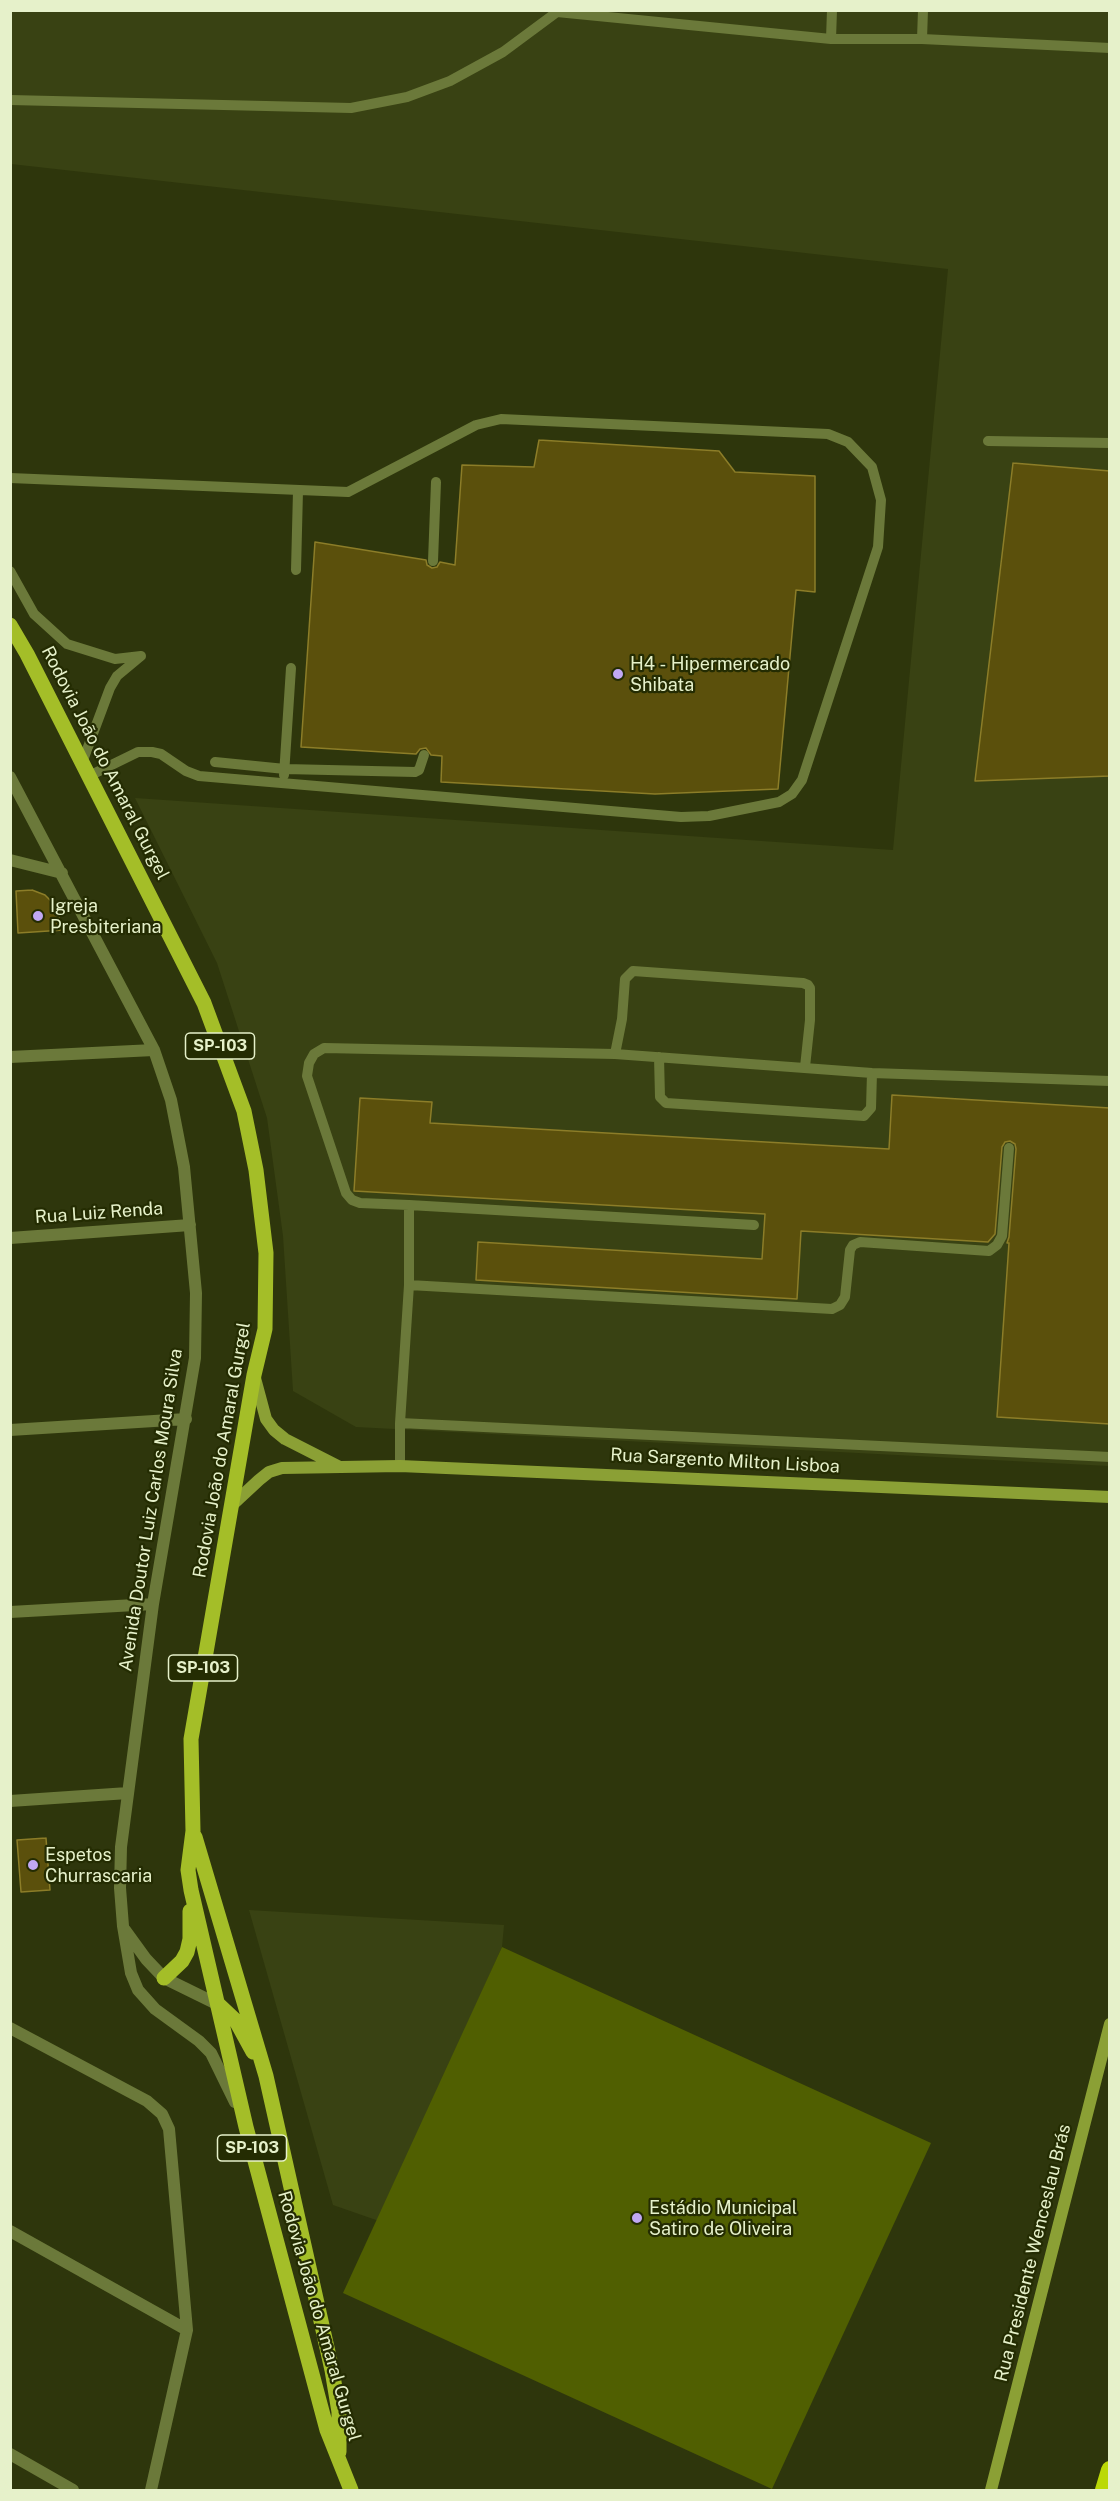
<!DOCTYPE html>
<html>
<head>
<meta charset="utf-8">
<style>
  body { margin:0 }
  #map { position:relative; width:1120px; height:2501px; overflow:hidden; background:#2e360c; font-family:"Public Sans",sans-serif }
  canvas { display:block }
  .frame { position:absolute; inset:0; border:12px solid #e6f1ca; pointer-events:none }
</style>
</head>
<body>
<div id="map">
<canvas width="1120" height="2501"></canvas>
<div class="frame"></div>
</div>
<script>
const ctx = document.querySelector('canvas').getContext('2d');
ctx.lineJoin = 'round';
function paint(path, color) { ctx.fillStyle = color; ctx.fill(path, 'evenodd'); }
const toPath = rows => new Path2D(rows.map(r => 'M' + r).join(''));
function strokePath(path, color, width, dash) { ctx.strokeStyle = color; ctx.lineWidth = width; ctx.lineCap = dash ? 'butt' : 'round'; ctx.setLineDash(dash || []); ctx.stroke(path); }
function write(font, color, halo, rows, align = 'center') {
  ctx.font = font + ' "Public Sans",sans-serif'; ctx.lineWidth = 4.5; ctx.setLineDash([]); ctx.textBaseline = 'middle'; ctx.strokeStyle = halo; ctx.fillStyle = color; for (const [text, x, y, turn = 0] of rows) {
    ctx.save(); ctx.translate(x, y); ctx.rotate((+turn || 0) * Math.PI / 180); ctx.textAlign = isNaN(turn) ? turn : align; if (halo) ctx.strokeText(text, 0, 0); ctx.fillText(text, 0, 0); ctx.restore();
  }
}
paint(toPath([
  [11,11,1109,11,1109,1466,356,1427,293,1391,283,1236,267,1118,217,963,135,798,893,850,948,269,11,164],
  [249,1910,504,1925,502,1947,379,2221,333,2205]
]), '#394213');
paint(toPath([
  [502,1947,931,2143,772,2489,343,2293]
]), '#505f01');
const building = toPath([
  [539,440,719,451,735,472,815,476,815,592,796,590,778,789,655,794,441,782,442,756,431,755,426,748,420,749,416,754,301,747,315,542,426,560,427,565,432,568,437,567,440,562,455,565,462,465,534,467,539,440],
  [1013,463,1110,471,1110,776,975,781,1013,463],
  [32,890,45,895,54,904,64,930,18,933,16,891,32,890],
  [892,1095,1110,1108,1110,1424,997,1417,1009,1243,1007,1243,1009,1237,1016,1149,1015,1144,1010,1141,1005,1142,1002,1147,995,1234,988,1242,801,1231,797,1299,476,1280,478,1242,762,1259,765,1214,354,1191,360,1098,432,1102,430,1123,889,1149,892,1095],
  [46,1838,50,1890,21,1892,17,1840,46,1838]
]);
paint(building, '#5b500c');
strokePath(building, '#8c7d28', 1.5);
strokePath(toPath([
  [831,39,832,10],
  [922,39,923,10],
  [10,100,351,108,407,97,450,81,503,52,557,12,831,39,922,39,1110,48],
  [988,441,1110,443],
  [10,478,348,492,476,425,501,419,828,434,848,442,872,467,881,500,878,547,802,780,792,794,779,802,709,816,681,817,199,776,186,771,161,754,152,752,138,752,89,776],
  [433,561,436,482],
  [296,570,298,491],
  [10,571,34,614,67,644,115,659,141,656],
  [215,762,285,769,415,772,419,770,424,755],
  [82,763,110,688,117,676,141,656],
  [284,775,291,668],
  [615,1054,622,1019,625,979,633,971,803,983,808,985,810,988,810,1020,805,1067],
  [659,1057,660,1097,666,1103,864,1116,871,1108,872,1073],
  [409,1205,360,1203,352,1200,346,1193,307,1076,309,1063,314,1054,324,1048,615,1054,872,1073,1110,1081],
  [409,1285,409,1205,754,1225],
  [400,1423,1110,1457],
  [400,1466,400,1423,409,1285,832,1309,840,1305,845,1297,850,1250,853,1245,860,1242,989,1251,997,1245,1002,1236,1009,1148]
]), '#6b793a', 10);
strokePath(toPath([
  [10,777,154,1050,171,1100,184,1167,196,1293,195,1358,153,1604,121,1847,120,1888,123,1926,131,1973,138,1990,155,2009,199,2041,211,2053,235,2102],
  [10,860,62,873],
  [10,1057,154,1050],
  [10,1238,190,1225],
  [10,1430,186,1419],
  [10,1612,153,1604],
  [10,1801,128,1793],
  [125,1930,146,1959,164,1978,219,2005],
  [10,2028,147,2101,162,2114,169,2129,187,2330,151,2490],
  [10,2231,187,2330],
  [10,2454,73,2490]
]), '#6b793a', 12);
strokePath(toPath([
  [255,1378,266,1419,274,1430,285,1439,338,1466],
  [231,1506,259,1480,269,1472,282,1468,400,1466,1110,1497],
  [991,2490,1110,2024]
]), '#8ba035', 12);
strokePath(toPath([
  [10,625,27,654,204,1003,244,1111,256,1170,266,1253,265,1329,254,1375,191,1739,193,1831,188,1870,191,1890,246,2127,327,2430,351,2490],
  [195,1837,266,2076,332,2370,339,2412,339,2452],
  [164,1978,182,1961,187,1952,190,1939,190,1911],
  [219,2005,236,2021,253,2052]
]), '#a4be28', 15);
strokePath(toPath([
  [1104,2490,1110,2470]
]), '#bbd907', 18);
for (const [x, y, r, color] of [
  [618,674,6,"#c1a8f3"],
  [38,916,6,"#c1a8f3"],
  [33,1865,6,"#c1a8f3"],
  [637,2218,6,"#c1a8f3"]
]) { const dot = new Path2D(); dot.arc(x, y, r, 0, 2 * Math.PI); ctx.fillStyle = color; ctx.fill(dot); strokePath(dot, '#242c02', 2); }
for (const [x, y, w] of [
  [220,1046,69],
  [203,1668,69],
  [252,2148,69]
]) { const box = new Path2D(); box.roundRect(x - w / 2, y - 13, w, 26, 4.5); ctx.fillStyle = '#242c02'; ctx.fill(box); strokePath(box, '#e6f1ca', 1.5); }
write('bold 16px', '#e6f1ca', null, [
  ["SP-103",220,1046],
  ["SP-103",203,1668],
  ["SP-103",252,2148]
]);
write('18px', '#e6f1ca', '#242c02', [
  ["H4 - Hipermercado",630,664],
  ["Shibata",630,685],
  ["Igreja",50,906],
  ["Presbiteriana",50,927],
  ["Espetos",45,1855],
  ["Churrascaria",45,1876],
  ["Estádio Municipal",649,2208],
  ["Satiro de Oliveira",649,2229]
], 'left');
write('18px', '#e6f1ca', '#242c02', [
  ["Rodovia João do Amaral Gurgel",105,763,63],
  ["Rua Luiz Renda",99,1213,-4],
  ["Rodovia João do Amaral Gurgel",222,1450,-80],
  ["Rua Sargento Milton Lisboa",725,1461,3],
  ["Avenida Doutor Luiz Carlos Moura Silva",151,1510,-81],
  ["Rua Presidente Wenceslau Brás",1033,2253,-76],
  ["Rodovia João do Amaral Gurgel",319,2316,74]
]);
</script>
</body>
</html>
